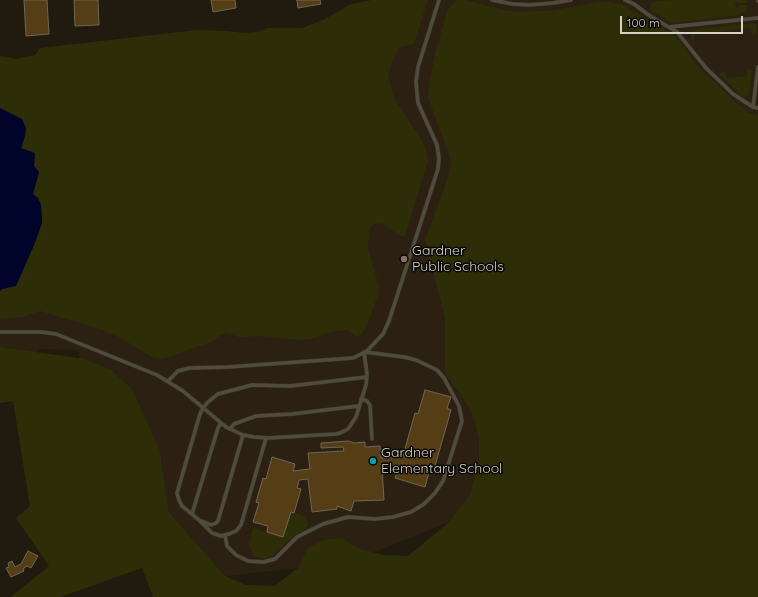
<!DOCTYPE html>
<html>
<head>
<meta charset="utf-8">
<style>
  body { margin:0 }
  #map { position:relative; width:758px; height:597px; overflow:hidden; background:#201b0e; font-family:Quicksand,sans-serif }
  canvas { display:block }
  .scale { position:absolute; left:620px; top:16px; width:123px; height:18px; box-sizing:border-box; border:2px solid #d5d2c9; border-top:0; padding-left:5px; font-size:12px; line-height:14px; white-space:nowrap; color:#d5d2c9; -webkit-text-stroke:3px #080603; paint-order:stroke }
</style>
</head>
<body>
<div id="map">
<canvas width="758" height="597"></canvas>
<div class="scale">100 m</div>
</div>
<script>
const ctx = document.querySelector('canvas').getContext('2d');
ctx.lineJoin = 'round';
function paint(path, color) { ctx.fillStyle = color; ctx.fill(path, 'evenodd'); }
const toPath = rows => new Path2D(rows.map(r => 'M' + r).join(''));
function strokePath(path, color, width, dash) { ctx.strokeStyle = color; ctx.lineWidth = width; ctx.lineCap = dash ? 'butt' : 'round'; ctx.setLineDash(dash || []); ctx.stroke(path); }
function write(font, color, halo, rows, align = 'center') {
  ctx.font = font + ' Quicksand,sans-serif'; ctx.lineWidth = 3; ctx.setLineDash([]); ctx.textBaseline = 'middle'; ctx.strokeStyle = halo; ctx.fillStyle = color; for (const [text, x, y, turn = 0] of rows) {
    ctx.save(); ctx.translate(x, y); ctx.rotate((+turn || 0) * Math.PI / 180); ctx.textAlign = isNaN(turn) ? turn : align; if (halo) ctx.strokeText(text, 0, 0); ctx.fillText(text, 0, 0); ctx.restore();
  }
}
paint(toPath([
  [380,0,758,0,758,228,479,510,375,552,298,568,225,576,169,512,160,451,80,386,79,350,37,349,40,383,0,382,0,308]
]), '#2c2012');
paint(toPath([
  [371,0,428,0,414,44,399,47,393,59,388,76,394,98,421,139,426,151,428,161,405,235,404,236,400,236,386,226,380,223,372,225,369,231,368,249,379,286,378,295,367,326,361,335,357,337,347,330,330,332,311,339,297,340,262,336,239,337,226,333,220,335,211,342,163,359,152,357,119,337,94,327,40,311,22,317,0,319,0,291,25,265,34,245,42,222,41,205,38,198,33,194,39,173,34,166,35,154,21,149,25,136,21,119,0,108,0,56,16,59,35,55,40,48,197,30,228,31,244,33,256,32,268,28,302,28,325,19,349,5],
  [458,0,465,0,504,10,519,12,548,11,600,2,612,2,625,6,675,36,684,47,695,64,730,97,749,113,758,115,758,597,153,597,142,568,60,597,12,597,12,596,49,566,16,518,30,506,13,401,0,403,0,347,85,359,111,370,132,389,160,451,169,512,225,576,246,585,275,586,298,568,308,548,324,540,342,538,357,548,384,555,408,556,448,523,470,495,479,463,479,437,471,410,445,373,445,318,425,240,448,178,451,160,428,98,430,80,436,50,448,8],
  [672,0,747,0,748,3,739,3,739,2,735,2,736,7,739,7,739,5,748,5,745,11,739,15,672,23,650,10,651,4,653,2],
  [754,23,757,26,756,33,755,35,752,34,751,29,749,28,695,34,694,40,691,40,691,34,692,30],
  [747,69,752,69,749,93,748,96,743,97,720,75,721,72,724,71,726,73,726,78,747,76],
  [291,512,304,516,307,521,307,527,292,538,272,556,262,559,253,555,249,544,253,528,283,537]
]), '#2d2e08');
paint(toPath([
  [0,108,22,119,26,128,25,136,21,148,35,153,34,166,39,172,33,194,38,198,41,205,42,223,34,245,16,286,2,289,0,291]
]), '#00042b');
const building = toPath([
  [24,0,47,0,49,34,26,36,24,0],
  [74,0,98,0,99,25,75,26,74,0],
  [211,0,235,0,236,8,213,12,211,0],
  [297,0,320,0,321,4,298,8,297,0],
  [425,390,451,397,447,408,451,410,435,466,431,465,425,487,395,478,399,466,382,467,384,500,354,501,351,511,337,506,337,509,312,512,308,479,299,480,297,488,301,489,294,513,291,512,283,537,267,532,268,526,253,522,259,503,256,502,263,478,266,479,272,457,295,464,293,471,310,469,308,453,344,451,343,447,321,448,321,443,349,441,354,443,365,442,365,447,380,446,381,458,403,456,415,413,418,414,425,390],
  [28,551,38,556,31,568,27,566,23,569,24,571,11,577,6,568,9,567,8,563,12,561,15,567,21,564,28,551]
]);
paint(building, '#553e16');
strokePath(building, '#6f6658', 1);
const service = toPath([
  [492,0,513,4,529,5,553,3,571,0],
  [625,0,634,4,650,16,677,32,706,68,733,94,753,107,758,108],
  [758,0,758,1],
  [669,27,758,18],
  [753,107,758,67],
  [0,332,41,332,56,334,157,375,183,391,226,427,243,435,254,437,268,438,336,434,340,433,348,429,356,417,366,385,367,374,364,352,404,357,416,360,437,370,444,378,459,406,462,421,443,481,435,493,424,504,411,512,393,517,375,519,348,517,323,524,297,537,275,559,263,562,248,561,236,555,227,546,225,535],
  [168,381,178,371,190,368,228,367,353,358,367,351,383,334,389,321,438,169,439,158,437,145,418,103,416,82,418,67,439,0],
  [361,399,367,401,370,405,372,439],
  [230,429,234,424,256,416,292,414,359,406],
  [266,438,241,525,236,531,229,534,221,536,212,533,199,520,182,506,179,500,177,493,200,414,203,408,208,402,218,394,252,385,290,386,367,377],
  [192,514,218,428,221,423],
  [202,521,211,525,216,523,218,521,243,435]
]);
strokePath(service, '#36332c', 4.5);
strokePath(service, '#504b3c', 3.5);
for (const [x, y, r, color] of [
  [404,259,4,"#8d6e63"],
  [373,461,4,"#0f9aa8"]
]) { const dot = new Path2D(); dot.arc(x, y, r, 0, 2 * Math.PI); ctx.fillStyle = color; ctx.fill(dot); strokePath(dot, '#080603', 1.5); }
write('14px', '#d5d2c9', '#080603', [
  ["Gardner",412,251],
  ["Public Schools",412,267],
  ["Gardner",381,453],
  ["Elementary School",381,469]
], 'left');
</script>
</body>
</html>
